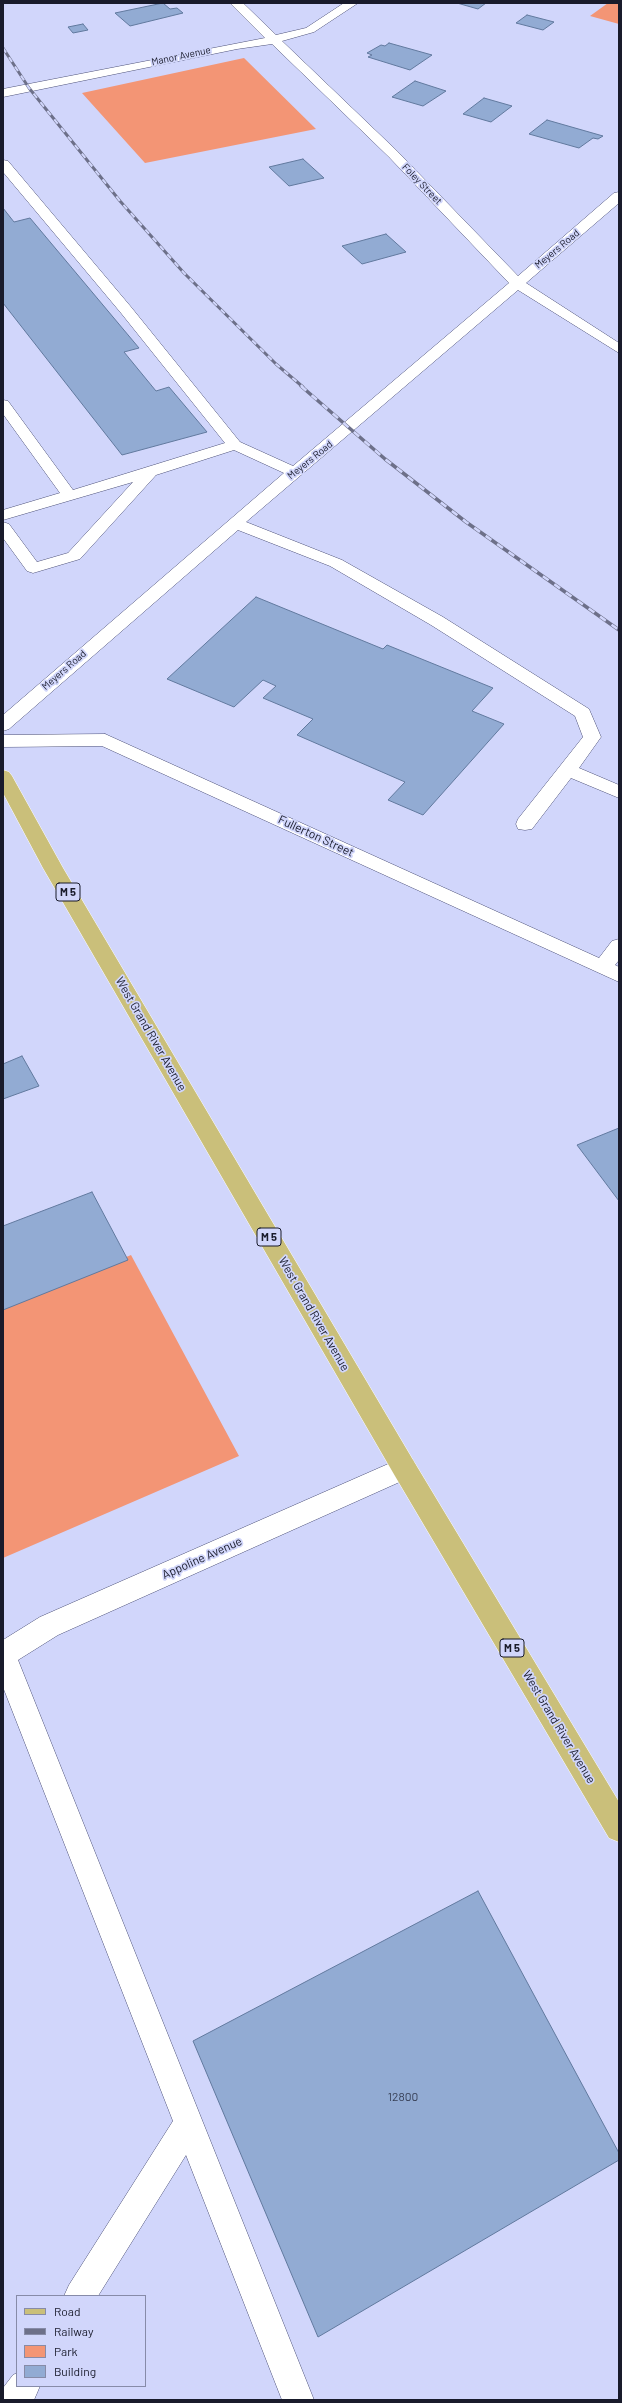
<!DOCTYPE html>
<html>
<head>
<meta charset="utf-8">
<style>
  body { margin:0 }
  #map { position:relative; width:622px; height:2403px; overflow:hidden; background:#d1d6fb; font-family:Barlow,sans-serif }
  canvas { display:block }
  .frame { position:absolute; inset:0; border:4px solid #191b2b; pointer-events:none }
  .legend { position:absolute; left:16px; top:2295px; width:130px; height:92px; box-sizing:border-box; background:#d1d6fb; border:1px solid #878ba8; margin:0; padding:5px 7px; list-style:none; font-size:12px; color:#191b2b }
  .legend li { display:flex; align-items:center; gap:8px; height:20px }
  .legend b { width:20px; border:1px solid #878ba8 }
</style>
</head>
<body>
<div id="map">
<canvas width="622" height="2403"></canvas>
<div class="frame"></div>
<ul class="legend">
<li><b style="height:5px;background:#cabf7a"></b>Road</li>
<li><b style="height:5px;background:#6d7089"></b>Railway</li>
<li><b style="height:11px;background:#f39575"></b>Park</li>
<li><b style="height:11px;background:#92abd3"></b>Building</li>
</ul>
</div>
<script>
const ctx = document.querySelector('canvas').getContext('2d');
ctx.lineJoin = 'round';
function paint(path, color) { ctx.fillStyle = color; ctx.fill(path, 'evenodd'); }
const toPath = rows => new Path2D(rows.map(r => 'M' + r).join(''));
function strokePath(path, color, width, dash) { ctx.strokeStyle = color; ctx.lineWidth = width; ctx.lineCap = dash ? 'butt' : 'round'; ctx.setLineDash(dash || []); ctx.stroke(path); }
function write(font, color, halo, rows, align = 'center') {
  ctx.font = font + ' Barlow,sans-serif'; ctx.lineWidth = 3.5; ctx.setLineDash([]); ctx.textBaseline = 'middle'; ctx.strokeStyle = halo; ctx.fillStyle = color; for (const [text, x, y, turn = 0] of rows) {
    ctx.save(); ctx.translate(x, y); ctx.rotate((+turn || 0) * Math.PI / 180); ctx.textAlign = isNaN(turn) ? turn : align; if (halo) ctx.strokeText(text, 0, 0); ctx.fillText(text, 0, 0); ctx.restore();
  }
}
paint(toPath([
  [608,3,619,3,619,24,590,16],
  [244,58,316,129,145,163,82,93],
  [131,1255,239,1456,3,1558,3,1309]
]), '#f39575');
const building = toPath([
  [163,3,170,9,177,8,183,13,130,26,115,13,163,3],
  [457,3,486,3,478,9,457,3],
  [527,15,554,22,543,30,516,23,527,15],
  [83,24,88,30,73,33,68,27,83,24],
  [389,43,432,55,410,70,368,57,372,55,367,53,381,45,385,46,389,43],
  [415,81,446,91,423,106,392,97,415,81],
  [484,98,512,106,491,122,463,114,484,98],
  [547,120,603,136,598,139,593,138,579,148,529,134,547,120],
  [303,159,324,178,289,186,269,167,303,159],
  [3,208,14,222,30,218,139,348,124,352,156,391,169,387,207,432,122,455,3,303,3,208],
  [386,234,406,252,362,264,342,246,386,234],
  [256,597,383,649,387,645,493,688,472,711,504,724,423,815,388,800,405,782,297,735,313,719,263,698,276,686,263,680,234,707,167,679,256,597],
  [22,1056,39,1086,3,1099,3,1064,22,1056],
  [619,1128,619,1201,577,1145,619,1128],
  [92,1192,128,1260,3,1310,3,1226,92,1192],
  [478,1891,619,2153,619,2160,318,2337,193,2041,478,1891]
]);
paint(building, '#92abd3');
strokePath(building, '#61799e', 1);
const minor = toPath([
  [230,3,243,3,276,35,306,28,344,3,358,3,314,32,282,41,397,151,518,276,614,193,619,192,619,203,526,283,619,343,619,353,518,290,246,522,342,560,443,617,589,709,601,737,579,768,619,785,619,798,571,778,532,829,525,830,518,829,516,824,518,819,583,737,575,716,431,625,330,566,238,530,9,729,3,731,3,715,284,473,234,450,156,475,80,559,33,573,27,571,3,538,3,522,9,524,37,562,68,553,133,482,3,520,3,510,60,493,3,414,3,400,8,401,73,490,225,443,121,313,3,172,3,160,8,161,131,307,240,442,293,466,509,283,389,157,272,44,237,49,3,97,3,89,265,38,230,3],
  [105,734,599,958,612,941,619,939,619,960,615,965,619,967,619,982,102,746,3,747,3,735,105,734],
  [404,1457,413,1460,416,1468,413,1476,58,1635,18,1660,314,2400,282,2400,186,2155,98,2296,64,2296,69,2285,173,2121,3,1687,3,1640,40,1617,404,1457],
  [17,2373,17,2386,40,2386,34,2400,3,2400,3,2388,13,2375,17,2373]
]);
const major = toPath([
  [3,770,9,772,12,776,63,868,413,1460,619,1802,619,1842,609,1838,395,1476,43,868,3,793,3,770]
]);
strokePath(minor, '#4e5279', 1);
strokePath(major, '#fff', 1);
paint(minor, '#fff');
paint(major, '#cabf7a');
const railFar1 = toPath([
  [3,48,29,88,120,201,184,273,276,364,303,387]
]);
const rail = toPath([
  [301,386,385,459,466,522,619,630]
]);
strokePath(railFar1, '#6d7089', 3);
strokePath(rail, '#6d7089', 3.5);
strokePath(railFar1, '#d1d6fb', 2, [5.5]);
strokePath(rail, '#d1d6fb', 2.5, [7]);
write('10px', '#191b2b', '#d1d6fb', [
  ["Manor Avenue",181,56,-12],
  ["Foley Street",422,184,46],
  ["Meyers Road",557,249,-40],
  ["Meyers Road",310,460,-39],
  ["Meyers Road",64,670,-41]
]);
for (const [x, y, w] of [
  [68,892,24],
  [269,1237,24],
  [512,1648,24]
]) { const box = new Path2D(); box.roundRect(x - w / 2, y - 9, w, 18, 3); ctx.fillStyle = '#d1d6fb'; ctx.fill(box); strokePath(box, '#191b2b', 1); }
write('bold 11px', '#191b2b', null, [
  ["M 5",68,892],
  ["M 5",269,1237],
  ["M 5",512,1648]
]);
write('12px', '#191b2b', '#d1d6fb', [
  ["Fullerton Street",316,836,25],
  ["West Grand River Avenue",151,1034,60],
  ["West Grand River Avenue",314,1314,60],
  ["Appoline Avenue",202,1558,-24],
  ["West Grand River Avenue",559,1727,59]
]);
write('12px', '#373f55', null, [
  ["12800",403,2097]
]);
</script>
</body>
</html>
